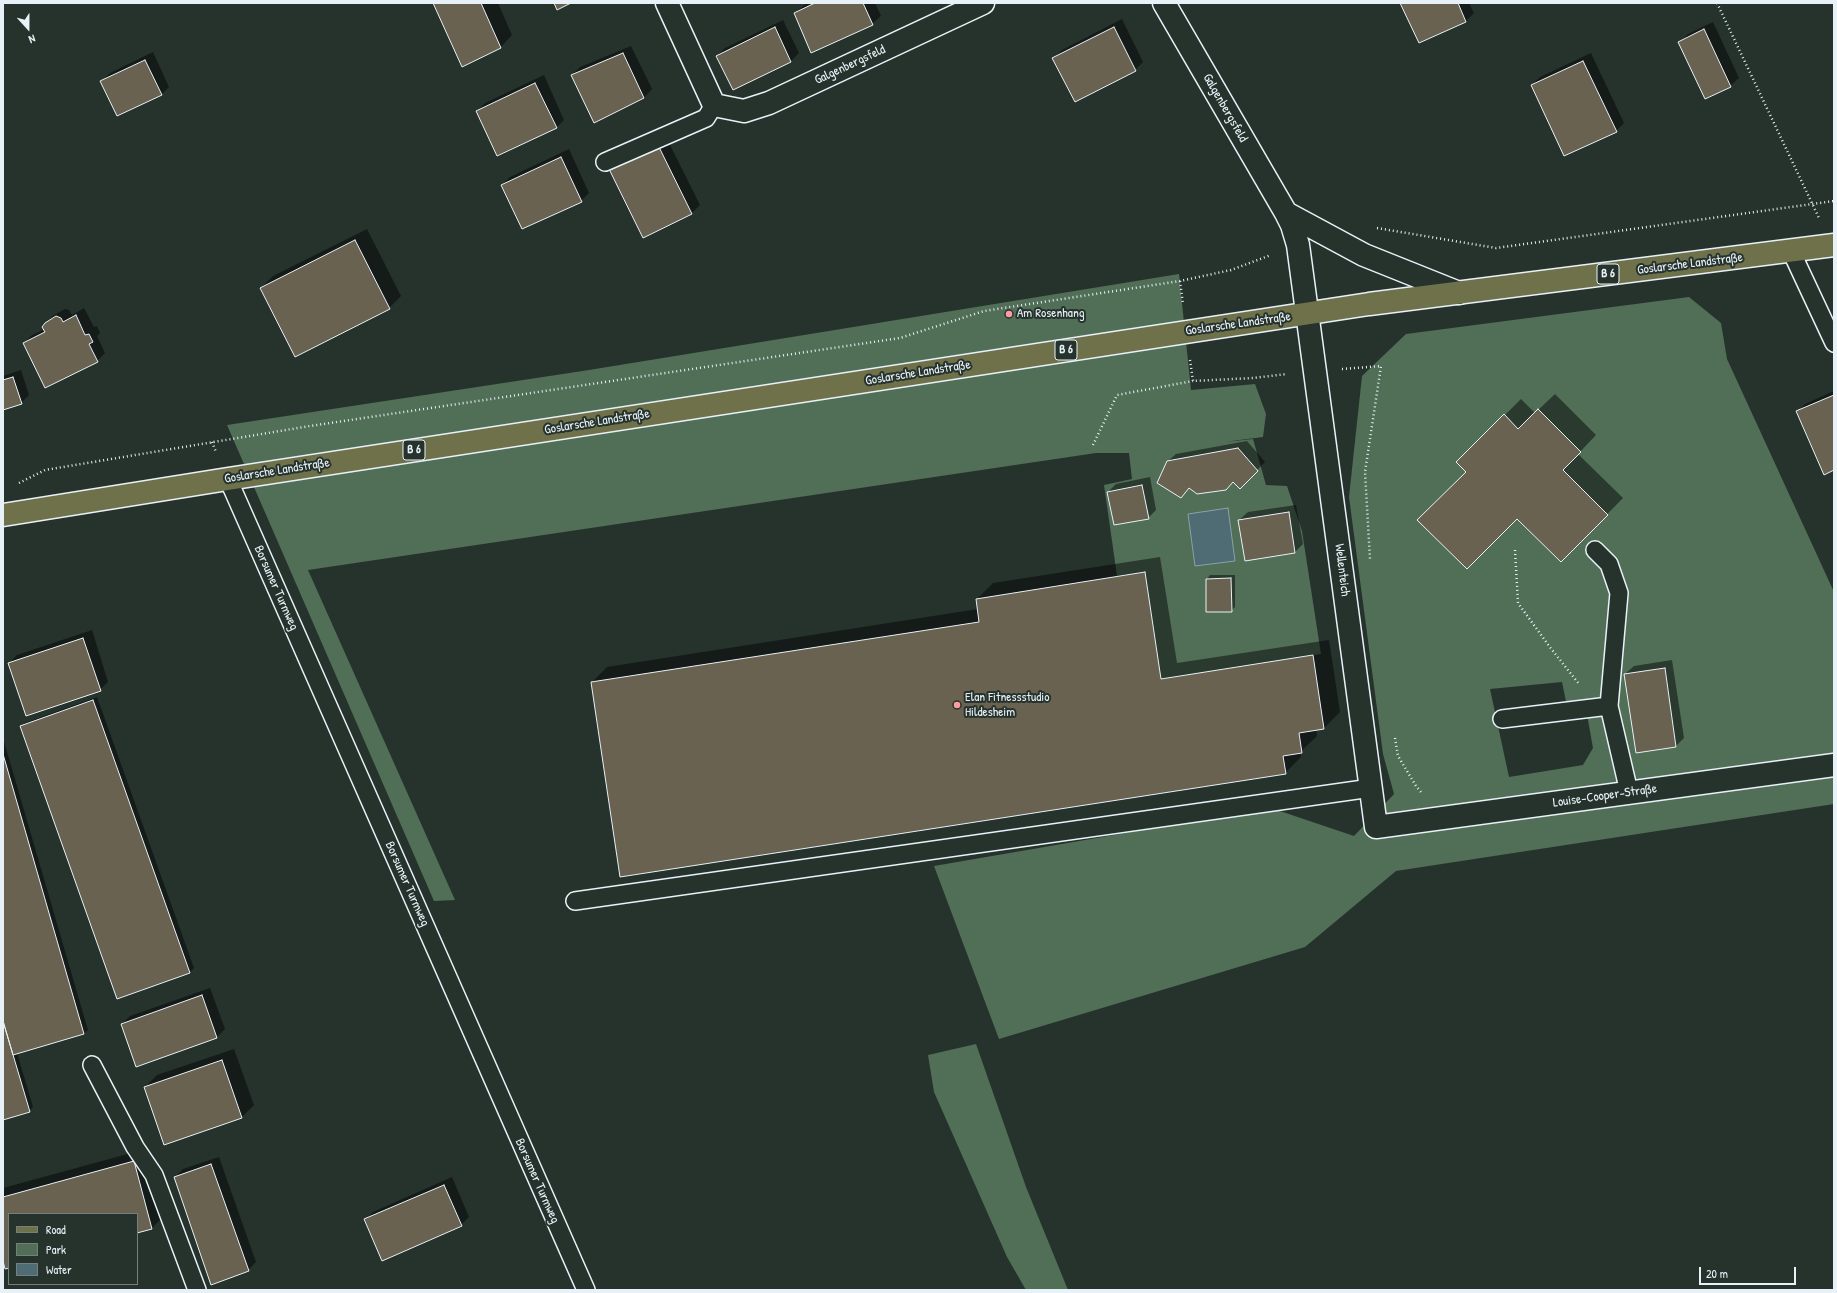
<!DOCTYPE html>
<html>
<head>
<meta charset="utf-8">
<style>
  body { margin:0 }
  #map { position:relative; width:1837px; height:1293px; overflow:hidden; background:#26332d; font-family:"Patrick Hand",sans-serif }
  canvas { display:block }
  .frame { position:absolute; inset:0; border:4px solid #e8f1f8; pointer-events:none }
  .legend { position:absolute; left:8px; top:1213px; width:130px; height:72px; box-sizing:border-box; background:#26332d; border:1px solid #747f7e; margin:0; padding:5px 7px; list-style:none; font-size:12px; color:#e8f1f8 }
  .legend li { display:flex; align-items:center; gap:8px; height:20px }
  .legend b { width:20px; border:1px solid #747f7e }
  .north { position:absolute; left:8px; top:8px; width:40px; height:40px; -webkit-text-stroke:3px #26332d; paint-order:stroke; rotate:159deg; font-size:11px; font-weight:700; line-height:16px; text-align:center; color:#e8f1f8 }
  .north::after { content:''; display:block; margin:auto; width:14px; height:18px; background:#e8f1f8; clip-path:polygon(50% 0,100% 100%,50% 72%,0 100%) }
  .scale { position:absolute; left:1699px; top:1267px; width:97px; height:18px; box-sizing:border-box; border:2px solid #e8f1f8; border-top:0; padding-left:5px; font-size:12px; line-height:14px; white-space:nowrap; color:#e8f1f8; -webkit-text-stroke:3px #26332d; paint-order:stroke }
</style>
</head>
<body>
<div id="map">
<canvas width="1837" height="1293"></canvas>
<div class="frame"></div>
<ul class="legend">
<li><b style="height:5px;background:#6f714a"></b>Road</li>
<li><b style="height:11px;background:#516e57"></b>Park</li>
<li><b style="height:11px;background:#4f6b74"></b>Water</li>
</ul>
<div class="north">N</div>
<div class="scale">20 m</div>
</div>
<script>
const ctx = document.querySelector('canvas').getContext('2d');
ctx.lineJoin = 'round';
function paint(path, color) { ctx.fillStyle = color; ctx.fill(path, 'evenodd'); }
const toPath = rows => new Path2D(rows.map(r => 'M' + r).join(''));
function strokePath(path, color, width, dash) { ctx.strokeStyle = color; ctx.lineWidth = width; ctx.lineCap = dash ? 'butt' : 'round'; ctx.setLineDash(dash || []); ctx.stroke(path); }
function write(font, color, halo, rows, align = 'center') {
  ctx.font = font + ' "Patrick Hand",sans-serif'; ctx.lineWidth = 4; ctx.setLineDash([]); ctx.textBaseline = 'middle'; ctx.strokeStyle = halo; ctx.fillStyle = color; for (const [text, x, y, turn = 0] of rows) {
    ctx.save(); ctx.translate(x, y); ctx.rotate((+turn || 0) * Math.PI / 180); ctx.textAlign = isNaN(turn) ? turn : align; if (halo) ctx.strokeText(text, 0, 0); ctx.fillText(text, 0, 0); ctx.restore();
  }
}
paint(toPath([
  [1179,274,1191,390,1255,384,1266,414,1263,437,1224,442,1253,439,1266,485,1287,486,1302,531,1321,654,1161,679,1145,572,1117,576,1104,485,1132,479,1129,453,1096,453,308,570,455,900,434,901,227,425,589,370],
  [1689,297,1721,323,1727,359,1834,592,1834,804,1396,871,1305,947,999,1039,934,866,1271,808,1354,836,1394,794,1383,754,1349,497,1362,376,1406,334],
  [1562,682,1568,711,1586,709,1593,748,1583,765,1509,777,1490,689],
  [976,1044,1026,1187,1068,1290,1026,1290,1007,1257,934,1092,928,1055]
]), '#516e57');
const water = toPath([
  [1228,508,1235,561,1195,566,1188,514,1228,508]
]);
paint(water, '#4f6b74');
strokePath(water, '#8ca1a9', 1);
paint(toPath([
  [434,3,498,3,512,35,500,48],
  [807,3,875,3,881,16,872,24,795,13],
  [1402,3,1469,3,1474,13,1466,21,1419,42],
  [1122,19,1143,62,1135,70,1054,58,1062,50],
  [783,20,799,53,791,61,733,89,717,56,725,48],
  [1713,22,1739,78,1730,86,1680,42,1688,34],
  [631,46,652,89,644,98,572,75,580,67],
  [153,52,169,87,161,95,102,81,110,73],
  [1591,53,1624,123,1616,131,1532,85,1540,77],
  [544,75,564,120,556,128,477,111,485,103],
  [666,137,700,205,692,213,644,237,610,169],
  [569,149,589,193,581,201,502,185,510,177],
  [367,229,401,296,389,308,261,288,273,276],
  [84,308,94,327,97,326,100,333,97,336,105,353,97,361,24,343,32,335,45,329,46,323,54,315,65,309,69,310,72,315],
  [21,370,29,395,21,403,3,409,3,376],
  [1834,391,1834,469,1797,412,1805,404],
  [1555,394,1596,435,1578,454,1623,498,1561,561,1517,517,1458,462,1521,399,1535,413],
  [1247,441,1265,462,1240,487,1233,481,1190,487,1181,497,1167,462,1176,454],
  [1150,477,1156,510,1148,518,1108,492,1116,484],
  [1296,505,1303,544,1295,552,1239,520,1248,512],
  [1160,557,1177,663,1329,640,1340,712,1324,728,1316,729,1317,736,1300,752,1301,757,1285,773,592,682,607,667,978,609,977,599,993,583],
  [1210,575,1235,575,1235,607,1231,611,1207,579],
  [92,630,108,682,100,690,9,663,17,655],
  [1672,660,1684,738,1676,746,1625,674,1634,666],
  [97,697,194,968,190,972,118,998,21,727,25,723],
  [3,738,88,1030,84,1033,17,1053,33,1107,29,1111,3,1119],
  [210,988,225,1029,217,1037,122,1024,130,1016],
  [234,1049,254,1105,242,1117,145,1087,157,1075],
  [146,1149,164,1216,152,1228,137,1232,137,1214,9,1214,9,1267,3,1257,3,1188],
  [219,1157,256,1262,248,1270,175,1177,183,1169],
  [452,1177,469,1217,461,1225,365,1220,373,1212]
]), '#0007');
const building = toPath([
  [433,3,481,3,501,48,462,67,433,3],
  [554,3,571,3,557,10,554,3],
  [815,3,863,3,873,25,811,53,794,13,815,3],
  [1400,3,1458,3,1466,22,1419,43,1400,3],
  [775,27,791,62,733,90,716,56,775,27],
  [1114,27,1136,71,1075,102,1052,58,1114,27],
  [1704,29,1731,87,1705,99,1678,42,1704,29],
  [623,53,644,98,594,123,571,75,623,53],
  [145,60,162,95,117,116,100,81,145,60],
  [1583,61,1617,132,1564,156,1531,85,1583,61],
  [535,83,557,128,497,156,476,111,535,83],
  [658,145,692,214,643,238,609,169,658,145],
  [561,157,582,202,522,229,501,185,561,157],
  [355,240,390,309,295,357,260,288,355,240],
  [76,315,85,335,89,334,93,342,89,344,98,362,45,388,23,343,45,332,42,327,45,323,56,316,61,318,63,322,76,315],
  [13,377,22,404,3,410,3,380,13,377],
  [1834,395,1834,470,1824,475,1796,411,1834,395],
  [1538,409,1581,452,1563,470,1608,515,1561,562,1517,519,1467,569,1417,520,1466,472,1456,462,1504,414,1518,429,1538,409],
  [1238,448,1258,471,1240,489,1233,482,1226,490,1197,494,1189,488,1181,498,1157,483,1167,461,1238,448],
  [1142,485,1149,519,1114,525,1107,492,1142,485],
  [1289,512,1295,553,1245,561,1238,520,1289,512],
  [1145,572,1161,679,1313,655,1324,729,1299,733,1302,753,1283,756,1286,774,620,877,591,682,979,622,976,599,1145,572],
  [1231,578,1232,612,1206,612,1206,579,1231,578],
  [83,638,101,691,26,716,8,663,83,638],
  [1665,668,1676,747,1636,753,1624,674,1665,668],
  [93,700,190,973,117,999,20,726,93,700],
  [3,754,84,1034,13,1055,3,1021,3,754],
  [202,995,217,1038,136,1067,121,1024,202,995],
  [3,1021,30,1112,3,1120,3,1021],
  [222,1060,242,1118,164,1145,144,1087,222,1060],
  [134,1161,152,1229,137,1233,137,1214,9,1214,9,1268,5,1269,3,1261,3,1197,134,1161],
  [211,1164,249,1271,211,1285,174,1177,211,1164],
  [444,1185,462,1226,382,1261,364,1219,444,1185]
]);
paint(building, '#696251');
strokePath(building, '#e8f1f8', 1);
const lane = toPath([
  [605,162,706,118,714,105],
  [1791,251,1834,343],
  [228,479,586,1290],
  [1595,550,1609,564,1619,593,1609,706,1629,792],
  [1502,719,1609,706],
  [575,901,1371,788],
  [92,1065,135,1147,154,1175,197,1290]
]);
const street = toPath([
  [667,3,714,105,744,111,769,103,983,3],
  [1164,3,1286,213,1292,225,1298,245,1376,827,1834,765],
  [1286,213,1364,255,1459,293]
]);
const primary = toPath([
  [3,515,228,479,1369,304,1834,245]
]);
strokePath(lane, '#e8f1f8', 20);
strokePath(street, '#e8f1f8', 25);
strokePath(primary, '#e8f1f8', 25);
strokePath(toPath([
  [1717,3,1819,218],
  [1377,228,1496,248,1834,201],
  [1180,281,1183,304],
  [1190,360,1193,381,1253,378,1287,374],
  [1342,369,1381,366,1365,472,1370,559],
  [212,442,216,452],
  [1093,445,1117,395,1193,381],
  [19,483,45,470,310,426,900,338,984,311,1180,281,1231,270,1271,255],
  [1515,550,1518,603,1549,646,1579,684],
  [1395,738,1398,756,1416,786,1421,792]
]), '#e8f1f8', 2.5, [1, 3]);
strokePath(lane, '#26332d', 17);
strokePath(street, '#26332d', 22);
strokePath(primary, '#6f714a', 22);
for (const [x, y, r, color] of [
  [1009,314,4,"#ff9aa2"],
  [957,705,4,"#ff9aa2"]
]) { const dot = new Path2D(); dot.arc(x, y, r, 0, 2 * Math.PI); ctx.fillStyle = color; ctx.fill(dot); strokePath(dot, '#26332d', 1.5); }
for (const [x, y, w] of [
  [1608,274,22],
  [1066,350,22],
  [414,450,22]
]) { const box = new Path2D(); box.roundRect(x - w / 2, y - 10, w, 20, 3); ctx.fillStyle = '#26332d'; ctx.fill(box); strokePath(box, '#e8f1f8', 1); }
write('bold 12px', '#e8f1f8', null, [
  ["B 6",1608,274],
  ["B 6",1066,350],
  ["B 6",414,450]
]);
write('13px', '#e8f1f8', '#26332d', [
  ["Galgenbergsfeld",850,65,-25],
  ["Galgenbergsfeld",1225,108,60],
  ["Goslarsche Landstraße",1690,264,-7],
  ["Goslarsche Landstraße",1238,324,-8],
  ["Goslarsche Landstraße",918,373,-9],
  ["Goslarsche Landstraße",597,422,-9],
  ["Goslarsche Landstraße",277,471,-9],
  ["Wellenteich",1342,570,83],
  ["Borsumer Turmweg",276,588,66],
  ["Louise-Cooper-Straße",1605,796,-8],
  ["Borsumer Turmweg",407,884,66],
  ["Borsumer Turmweg",537,1181,66]
]);
write('13px', '#e8f1f8', '#26332d', [
  ["Am Rosenhang",1017,314],
  ["Elan Fitnessstudio",965,698],
  ["Hildesheim",965,713]
], 'left');
</script>
</body>
</html>
